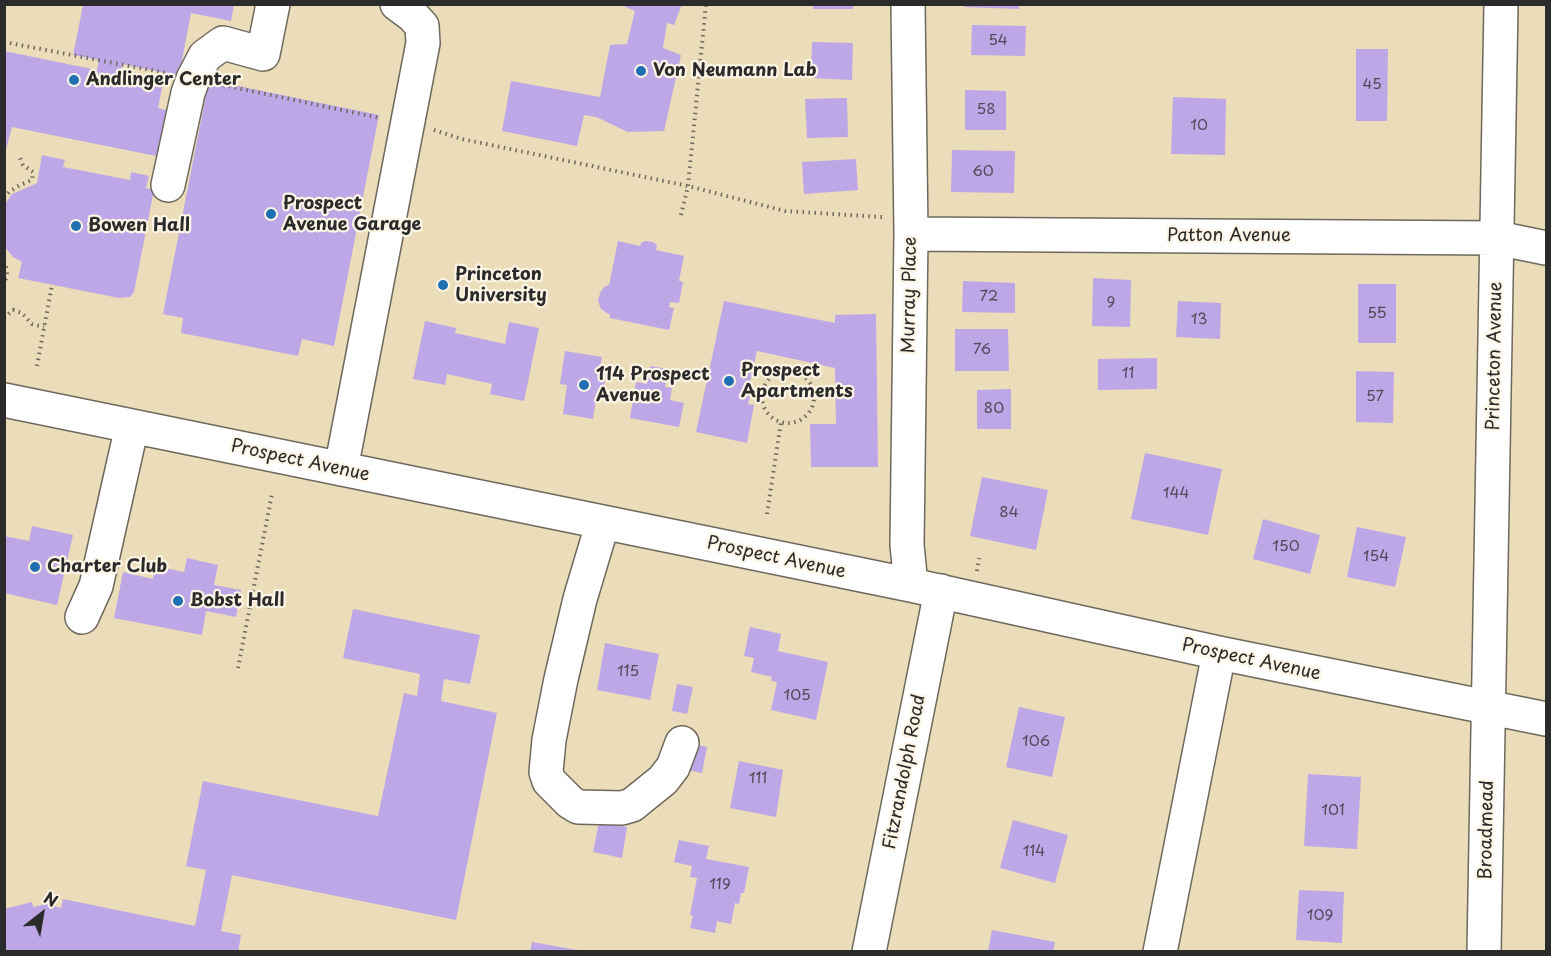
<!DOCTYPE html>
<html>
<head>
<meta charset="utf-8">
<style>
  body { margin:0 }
  #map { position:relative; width:1551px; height:956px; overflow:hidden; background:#ebddb9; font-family:"Playpen Sans",sans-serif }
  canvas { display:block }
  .frame { position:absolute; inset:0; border:6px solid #2b2b2b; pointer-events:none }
  .north { position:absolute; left:12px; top:884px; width:60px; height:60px; -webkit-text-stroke:4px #fcf5e5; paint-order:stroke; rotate:31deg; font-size:16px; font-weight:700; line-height:24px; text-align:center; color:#2b2b2b }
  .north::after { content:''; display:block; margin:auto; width:21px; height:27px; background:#2b2b2b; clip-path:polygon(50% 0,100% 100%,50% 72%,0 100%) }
</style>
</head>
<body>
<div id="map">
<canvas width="1551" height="956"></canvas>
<div class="frame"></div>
<div class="north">N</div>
</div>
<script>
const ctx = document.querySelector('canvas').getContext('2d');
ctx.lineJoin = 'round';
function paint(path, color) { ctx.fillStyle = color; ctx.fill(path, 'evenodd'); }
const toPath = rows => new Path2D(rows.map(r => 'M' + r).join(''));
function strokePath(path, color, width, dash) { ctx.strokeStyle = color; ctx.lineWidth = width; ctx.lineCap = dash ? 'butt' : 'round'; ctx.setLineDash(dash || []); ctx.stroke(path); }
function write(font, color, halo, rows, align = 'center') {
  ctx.font = font + ' "Playpen Sans",sans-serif'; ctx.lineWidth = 4.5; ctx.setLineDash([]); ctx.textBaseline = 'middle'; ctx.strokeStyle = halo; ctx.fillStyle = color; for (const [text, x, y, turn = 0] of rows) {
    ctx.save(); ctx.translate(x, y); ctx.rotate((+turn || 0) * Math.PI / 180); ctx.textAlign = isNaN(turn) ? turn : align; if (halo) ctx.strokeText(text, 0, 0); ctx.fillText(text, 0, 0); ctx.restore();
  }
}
paint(toPath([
  [619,4,682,4,674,25,667,23,663,48,681,55,664,131,628,132,596,117,584,115,577,146,502,131,511,81,600,97,610,45,627,44,635,11],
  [813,4,853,4,853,9,813,9],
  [964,4,1019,4,1019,9,964,7],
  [83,5,234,5,231,21,191,13,179,76,122,64,120,75,163,84,158,108,170,111,161,157,12,127,4,157,4,51,97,70,99,60,73,55],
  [972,25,1026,26,1025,56,971,55],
  [812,42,853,43,852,80,811,78],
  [1356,49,1388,49,1387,121,1356,121],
  [209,80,379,115,334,346,302,339,298,356,181,333,183,318,163,314],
  [965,90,1006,91,1006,130,965,130],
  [1173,97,1226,99,1225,155,1171,154],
  [847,98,848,137,807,138,805,99],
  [952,150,1015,151,1014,193,951,192],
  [42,155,65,160,63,167,130,180,131,172,149,176,146,188,154,190,134,292,130,297,119,298,18,278,22,262,13,257,5,247,5,204,12,194,37,183],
  [856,159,858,190,804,194,802,162],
  [618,241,640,246,641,243,645,241,653,242,657,245,656,250,684,256,679,281,683,282,679,303,670,302,669,307,674,308,669,330,610,318,610,315,601,309,598,301,600,293,604,287,609,285],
  [1093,278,1131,280,1130,327,1092,326],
  [963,281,1015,283,1015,313,962,312],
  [1358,284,1396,284,1396,343,1358,343],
  [724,301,835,323,835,315,876,314,878,467,811,467,810,424,836,424,835,368,757,351,747,395,750,396,748,404,754,405,747,443,696,432],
  [1178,301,1221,303,1220,339,1176,337],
  [425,321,456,328,455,333,505,344,509,322,539,328,524,401,490,394,492,384,447,374,445,385,413,379],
  [955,329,1008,329,1009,371,955,371],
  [565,351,602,357,600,367,607,368,603,393,597,392,593,419,563,414,567,385,560,384],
  [1157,358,1157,389,1098,390,1098,359],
  [650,366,669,369,665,387,672,388,670,400,684,403,679,427,630,418,636,382,647,384],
  [1356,371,1394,372,1393,423,1356,422],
  [1011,389,1011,429,977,429,977,390],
  [1145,453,1222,469,1208,535,1131,519],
  [982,477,1048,490,1036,550,970,536],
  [1263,519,1320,535,1310,574,1253,559],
  [32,526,73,535,57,605,4,593,4,536,29,541],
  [1357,527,1406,537,1395,587,1347,577],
  [187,558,218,565,214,585,241,590,236,617,206,611,202,635,114,618,123,572,153,579,155,566,184,572],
  [353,609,480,635,470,684,444,679,441,701,497,713,456,920,232,875,221,931,241,935,238,952,4,952,4,909,32,902,33,907,46,904,61,908,63,899,195,926,206,870,186,866,203,781,378,816,404,693,417,696,420,674,343,658],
  [750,627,781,634,778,651,828,662,816,720,771,710,777,682,771,681,772,677,751,672,754,658,744,656],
  [605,643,659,654,650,700,597,690],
  [677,684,693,687,687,714,672,711],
  [1019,707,1065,717,1052,777,1006,767],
  [689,743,707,747,702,773,683,769],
  [739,761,783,770,776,817,730,808],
  [1308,774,1361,777,1357,849,1304,846],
  [1013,820,1068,835,1055,883,1000,868],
  [599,822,627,827,622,858,593,852],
  [679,840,709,846,706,859,749,867,744,893,741,893,739,904,735,903,731,924,717,921,715,933,690,928,693,916,690,915,697,878,690,877,692,866,674,862],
  [1299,890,1344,892,1342,943,1296,940],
  [992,930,1055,942,1053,952,988,952],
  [532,942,577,950,577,952,530,952]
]), '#bea7e6');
const minor = toPath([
  [908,4,911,234,907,545,911,585],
  [168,185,188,93,193,79,205,56,223,43,263,54,273,4],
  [911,234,1497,238,1546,248],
  [4,400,911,585,1219,653,1546,719],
  [341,469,423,43,422,26,412,15,397,4],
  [603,522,580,599,561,679,549,740,546,772,549,781,570,802,578,807,622,808,632,805,663,780,673,767,682,743],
  [82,617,96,586,132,426],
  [869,952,941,591],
  [1160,952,1219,653],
  [1484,952,1501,4]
]);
strokePath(minor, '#6e695d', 36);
strokePath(toPath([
  [4,42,166,73],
  [223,85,380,118],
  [434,130,462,139,688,186,785,211,882,217],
  [4,198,9,192,20,185,32,180,33,172,23,165,19,155],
  [681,215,688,186,706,4],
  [4,261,7,270,7,278,4,281],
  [4,318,13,310,22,313,32,324,44,327],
  [37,366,52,285],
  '762 397a26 26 0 1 1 52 0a26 26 0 1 1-52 0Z',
  [767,514,781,422],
  [977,571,979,558],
  [238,668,272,494]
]), '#6e695d', 4, [1.5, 4.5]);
strokePath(minor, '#fff', 33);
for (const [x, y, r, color] of [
  [641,71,6,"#1f6fb2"],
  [74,80,6,"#1f6fb2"],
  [271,214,6,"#1f6fb2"],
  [76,226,6,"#1f6fb2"],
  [443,285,6,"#1f6fb2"],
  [729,381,6,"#1f6fb2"],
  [584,385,6,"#1f6fb2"],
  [35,567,6,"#1f6fb2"],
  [178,601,6,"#1f6fb2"]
]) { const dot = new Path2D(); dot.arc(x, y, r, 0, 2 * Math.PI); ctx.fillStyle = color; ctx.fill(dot); strokePath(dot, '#fcf5e5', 2); }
write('15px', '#504a5a', null, [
  ["54",998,41],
  ["45",1372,85],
  ["58",986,110],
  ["10",1199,126],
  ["60",983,172],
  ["72",989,297],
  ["9",1111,303],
  ["55",1377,314],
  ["13",1199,320],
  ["76",982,350],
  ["11",1128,374],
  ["57",1375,397],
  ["80",994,409],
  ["144",1176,494],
  ["84",1009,513],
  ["150",1286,547],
  ["154",1376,557],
  ["115",628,672],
  ["105",797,696],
  ["106",1036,742],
  ["111",758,779],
  ["101",1333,811],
  ["114",1034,852],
  ["119",720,885],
  ["109",1320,916]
]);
write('bold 18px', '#2b2b2b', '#fcf5e5', [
  ["Von Neumann Lab",653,71],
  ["Andlinger Center",86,80],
  ["Prospect",283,204],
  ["Avenue Garage",283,225],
  ["Bowen Hall",88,226],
  ["Princeton",455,275],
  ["University",455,296],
  ["Prospect",741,371],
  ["Apartments",741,392],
  ["114 Prospect",596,375],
  ["Avenue",596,396],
  ["Charter Club",47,567],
  ["Bobst Hall",190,601]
], 'left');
write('18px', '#2b2b2b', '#fcf5e5', [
  ["Patton Avenue",1229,236],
  ["Murray Place",910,295,-89],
  ["Princeton Avenue",1495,356,-89],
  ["Prospect Avenue",300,461,12],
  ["Prospect Avenue",776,558,12],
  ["Prospect Avenue",1251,660,12],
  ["Fitzrandolph Road",905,772,-79],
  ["Broadmead",1487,830,-89]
]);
</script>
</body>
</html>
